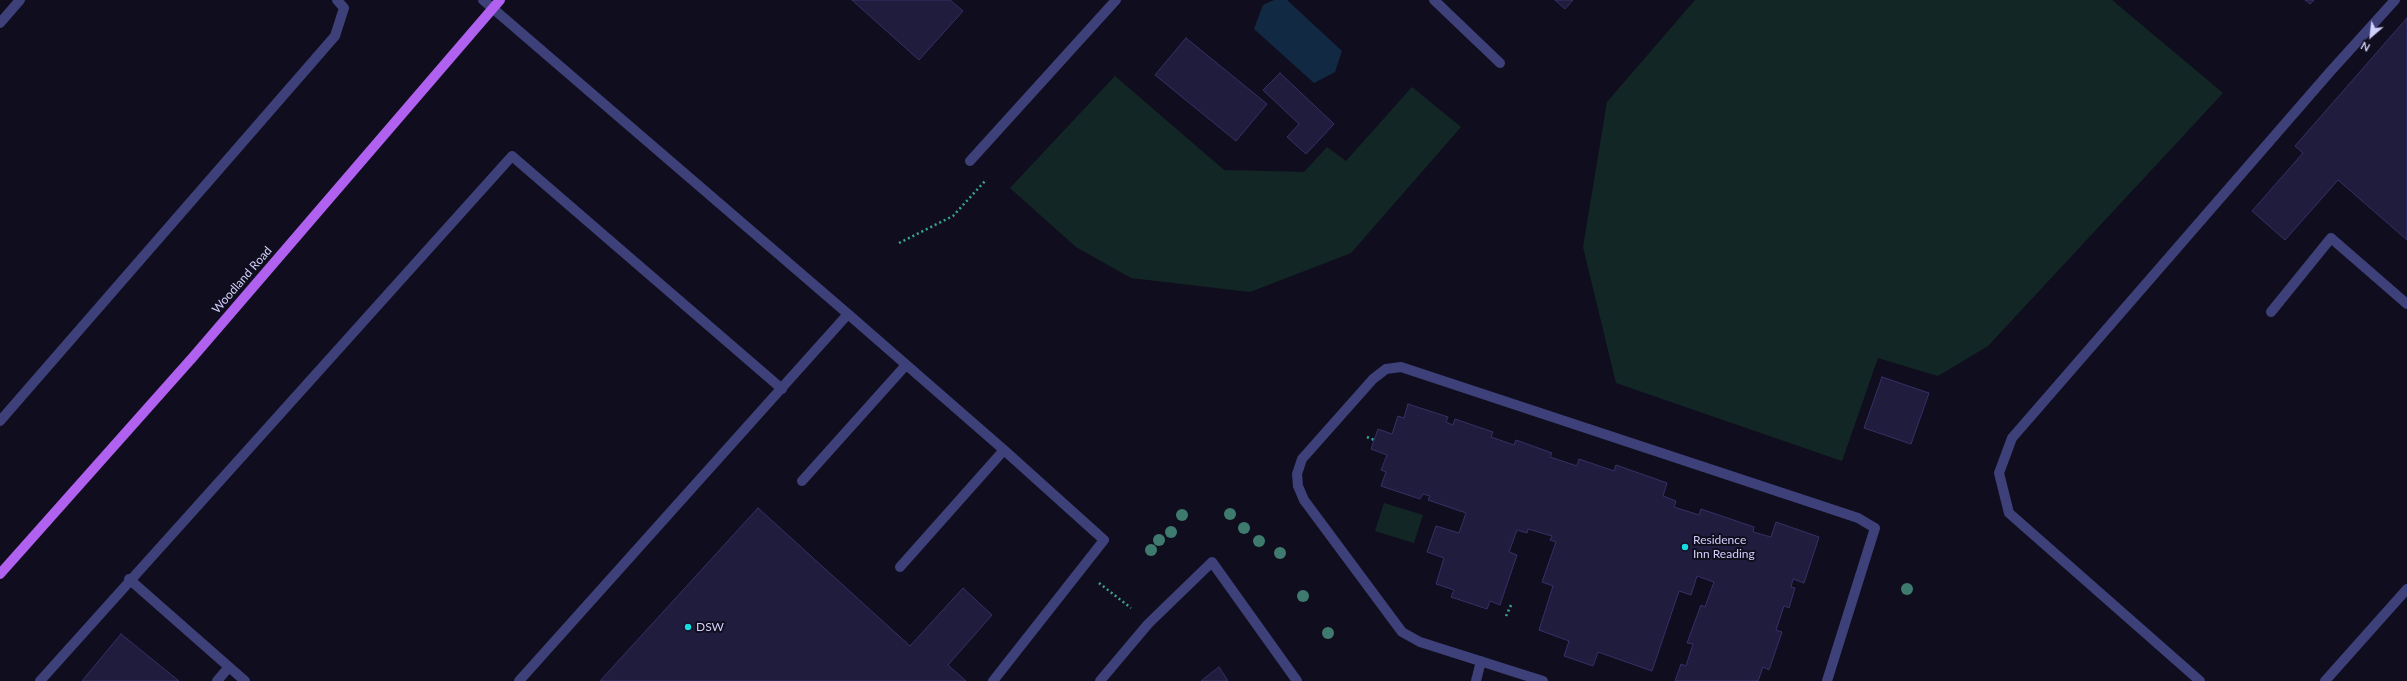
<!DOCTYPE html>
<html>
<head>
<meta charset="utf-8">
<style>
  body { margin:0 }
  #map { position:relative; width:2407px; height:681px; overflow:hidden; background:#100e1e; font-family:Lato,sans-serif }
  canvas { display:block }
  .north { position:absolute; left:2351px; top:16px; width:40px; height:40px; -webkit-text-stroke:3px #100e1e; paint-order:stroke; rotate:208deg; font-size:11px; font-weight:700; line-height:16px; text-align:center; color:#d1cffb }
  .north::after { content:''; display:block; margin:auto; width:14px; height:18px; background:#d1cffb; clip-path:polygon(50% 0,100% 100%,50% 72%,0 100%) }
</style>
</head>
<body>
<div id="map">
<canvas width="2407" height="681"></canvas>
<div class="north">N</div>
</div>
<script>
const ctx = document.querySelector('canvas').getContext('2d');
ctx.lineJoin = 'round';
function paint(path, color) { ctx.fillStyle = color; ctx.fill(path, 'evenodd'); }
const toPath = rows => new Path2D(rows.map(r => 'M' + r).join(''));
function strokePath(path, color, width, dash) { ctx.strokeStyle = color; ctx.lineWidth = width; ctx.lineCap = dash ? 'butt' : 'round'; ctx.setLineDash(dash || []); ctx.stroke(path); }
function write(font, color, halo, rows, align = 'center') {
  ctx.font = font + ' Lato,sans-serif'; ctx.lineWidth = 4; ctx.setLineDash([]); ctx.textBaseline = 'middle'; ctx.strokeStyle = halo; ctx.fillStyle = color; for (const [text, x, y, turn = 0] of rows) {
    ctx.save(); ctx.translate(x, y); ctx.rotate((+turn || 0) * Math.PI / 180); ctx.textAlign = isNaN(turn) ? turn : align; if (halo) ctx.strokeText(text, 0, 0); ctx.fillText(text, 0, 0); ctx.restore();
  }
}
paint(toPath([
  [1695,0,2112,0,2223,93,1988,346,1938,376,1878,358,1842,461,1616,383,1583,247,1607,102],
  [1115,76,1224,170,1304,172,1327,147,1346,161,1412,87,1461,127,1351,253,1250,292,1131,278,1076,247,1010,188],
  [1384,503,1423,515,1414,543,1375,531]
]), '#122725');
paint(toPath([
  [1274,0,1287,0,1342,51,1335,72,1314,83,1254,29,1263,5]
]), '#122943');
const building = toPath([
  [852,0,950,0,963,11,919,60,852,0],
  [1555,0,1573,0,1565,9,1555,0],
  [2305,0,2314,0,2310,4,2305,0],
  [2407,18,2407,240,2338,180,2285,240,2252,211,2303,153,2295,146,2407,18],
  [1186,38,1267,104,1236,141,1155,75,1186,38],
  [1280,73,1334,124,1306,154,1287,137,1299,124,1263,90,1280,73],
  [1882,377,1929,393,1911,444,1864,428,1882,377],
  [1408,404,1448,417,1446,422,1453,425,1455,419,1493,432,1491,437,1514,445,1516,440,1552,453,1550,457,1577,466,1579,459,1614,471,1616,465,1667,483,1663,496,1676,501,1674,507,1699,515,1701,509,1754,527,1753,532,1771,537,1776,522,1819,537,1804,583,1793,579,1791,587,1795,588,1789,608,1784,606,1776,630,1782,632,1769,670,1763,667,1758,681,1675,681,1681,664,1686,666,1693,644,1687,643,1701,605,1705,607,1714,582,1697,576,1691,595,1679,591,1652,671,1598,652,1593,666,1564,656,1569,641,1539,630,1553,586,1542,582,1556,542,1550,540,1552,536,1528,529,1527,533,1517,530,1509,552,1517,555,1500,605,1490,601,1487,609,1451,597,1454,590,1436,584,1444,558,1427,552,1436,526,1459,533,1466,513,1428,500,1430,496,1423,494,1420,499,1381,486,1386,472,1381,470,1387,455,1371,449,1378,429,1392,434,1398,416,1404,418,1408,404],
  [758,508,910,646,963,588,992,615,948,665,966,681,600,681,758,508],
  [121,634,179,681,82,681,121,634],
  [1219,667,1228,681,1201,681,1219,667]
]);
paint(building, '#201c3d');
strokePath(building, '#373067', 1);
strokePath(toPath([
  [899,243,953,216,985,181,984,180],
  [1367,437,1374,440],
  [1099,583,1131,608],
  [1506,616,1512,603]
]), '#38a697', 2.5, [2, 3]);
strokePath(toPath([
  [483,0,848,314,519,681],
  [1434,0,1500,63],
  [0,23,20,0],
  [970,161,1116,0],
  [2271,312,2331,238,2407,304],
  [848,314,1004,450,900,567],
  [0,421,335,36,344,8,337,0],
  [802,481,906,365],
  [129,579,245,681],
  [40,681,512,156,782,389],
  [217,681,229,667],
  [993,681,1104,540,1004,450],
  [1100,681,1148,624,1212,562,1297,681],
  [1476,681,1481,661],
  [1543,681,1420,642,1402,632,1304,500,1298,486,1297,474,1302,459,1373,379,1386,369,1401,367,1834,510,1858,518,1875,528,1827,681],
  [2200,681,2009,513,1999,473,2012,438,2329,73,2395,0],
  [2325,681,2407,589]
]), '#3d4079', 10);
strokePath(toPath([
  [0,574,193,357,500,0]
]), '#b061f0', 10);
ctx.fillStyle = '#3e7a6e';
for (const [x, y] of [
  [1230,514],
  [1182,515],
  [1244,528],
  [1171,532],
  [1159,540],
  [1259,541],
  [1151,550],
  [1280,553],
  [1907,589],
  [1303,596],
  [1328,633]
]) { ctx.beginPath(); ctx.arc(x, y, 6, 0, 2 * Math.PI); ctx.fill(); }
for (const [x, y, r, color] of [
  [1685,547,4,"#15dce1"],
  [688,627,4,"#15dce1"]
]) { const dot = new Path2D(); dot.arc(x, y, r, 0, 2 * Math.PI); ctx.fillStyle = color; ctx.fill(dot); strokePath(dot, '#100e1e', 1.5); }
write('12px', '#d1cffb', '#100e1e', [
  ["Woodland Road",242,280,-49]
]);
write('12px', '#d1cffb', '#100e1e', [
  ["Residence",1693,540],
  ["Inn Reading",1693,554],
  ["DSW",696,627]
], 'left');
</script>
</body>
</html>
